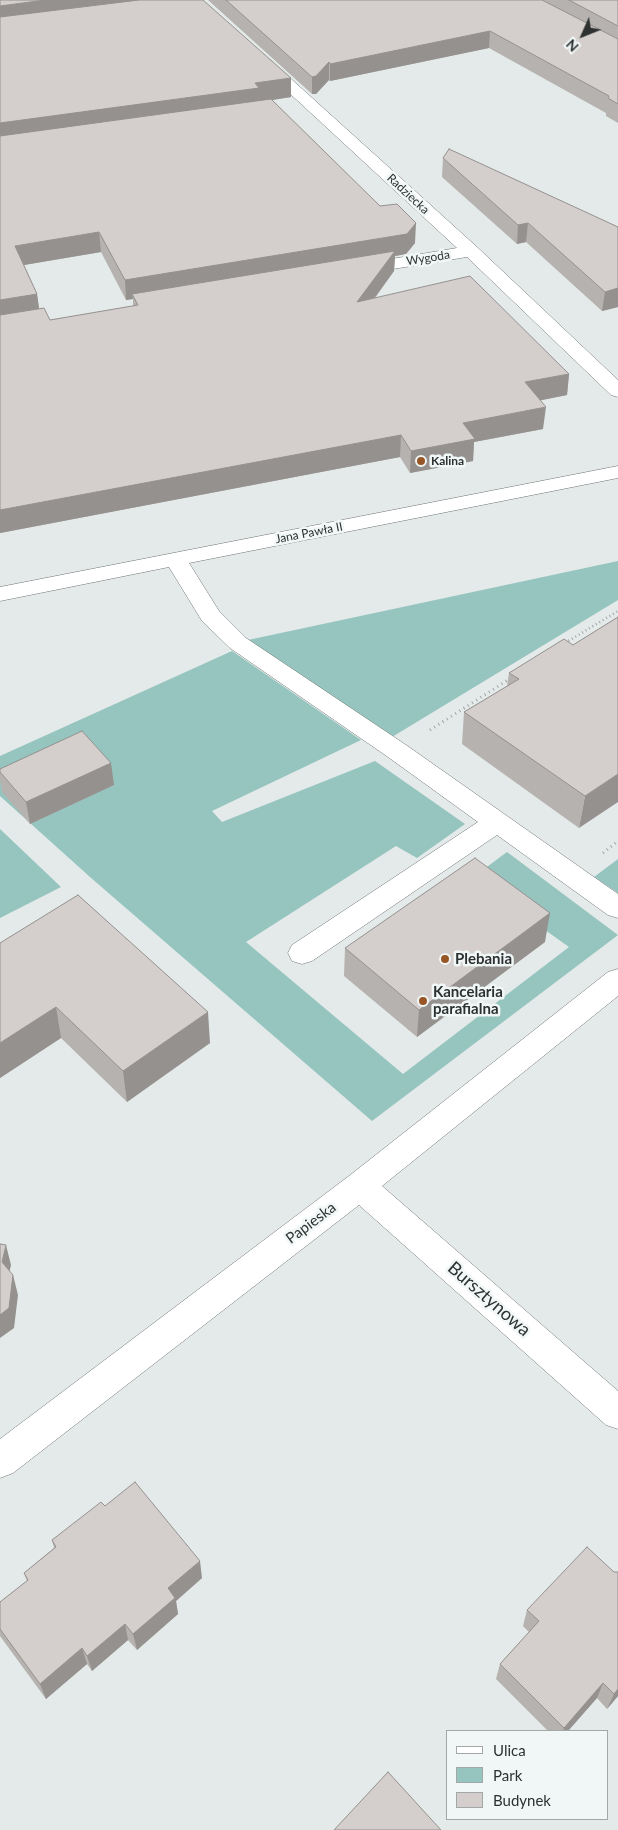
<!DOCTYPE html>
<html>
<head>
<meta charset="utf-8">
<style>
  body { margin:0 }
  #map { position:relative; width:618px; height:1830px; overflow:hidden; background:#e3eae9; font-family:Lato,sans-serif }
  canvas { display:block }
  .legend { position:absolute; left:446px; top:1730px; width:162px; height:90px; box-sizing:border-box; background:#f0f7f6; border:1px solid #a2a8a7; margin:0; padding:6px 9px; list-style:none; font-size:15px; color:#2e3131 }
  .legend li { display:flex; align-items:center; gap:10px; height:25px }
  .legend b { width:25px; border:1px solid #a2a8a7 }
  .north { position:absolute; left:558px; top:10px; width:50px; height:50px; -webkit-text-stroke:4px #f0f7f6; paint-order:stroke; rotate:226deg; font-size:14px; font-weight:700; line-height:20px; text-align:center; color:#2e3131 }
  .north::after { content:''; display:block; margin:auto; width:18px; height:22px; background:#2e3131; clip-path:polygon(50% 0,100% 100%,50% 72%,0 100%) }
</style>
</head>
<body>
<div id="map">
<canvas width="618" height="1830"></canvas>
<ul class="legend">
<li><b style="height:6px;background:#fff"></b>Ulica</li>
<li><b style="height:14px;background:#96c4bf"></b>Park</li>
<li><b style="height:14px;background:#d4cfcc"></b>Budynek</li>
</ul>
<div class="north">N</div>
</div>
<script>
const ctx = document.querySelector('canvas').getContext('2d');
ctx.lineJoin = 'round';
function paint(path, color) { ctx.fillStyle = color; ctx.fill(path, 'evenodd'); }
const toPath = rows => new Path2D(rows.map(r => 'M' + r).join(''));
function strokePath(path, color, width, dash) { ctx.strokeStyle = color; ctx.lineWidth = width; ctx.lineCap = dash ? 'butt' : 'round'; ctx.setLineDash(dash || []); ctx.stroke(path); }
function write(font, color, halo, rows, align = 'center') {
  ctx.font = font + ' Lato,sans-serif'; ctx.lineWidth = 5; ctx.setLineDash([]); ctx.textBaseline = 'middle'; ctx.strokeStyle = halo; ctx.fillStyle = color; for (const [text, x, y, turn = 0] of rows) {
    ctx.save(); ctx.translate(x, y); ctx.rotate((+turn || 0) * Math.PI / 180); ctx.textAlign = isNaN(turn) ? turn : align; if (halo) ctx.strokeText(text, 0, 0); ctx.fillText(text, 0, 0); ctx.restore();
  }
}
paint(toPath([
  [618,561,618,600,392,737,248,640],
  [232,651,361,740,212,811,222,822,375,761,465,824,417,858,396,846,246,942,403,1074,569,947,472,878,507,852,618,935,372,1121,90,877,0,796,0,756],
  [0,829,61,887,0,918],
  [618,859,618,893,594,877]
]), '#96c4bf');
const minor = toPath([
  [264,58,269,59,477,247,618,380,618,397,611,395,467,257,356,275,350,274,347,270,350,266,356,265,457,248,259,65,257,62,259,59,264,58],
  [618,466,618,478,189,563,219,611,246,638,406,745,618,894,618,918,608,915,497,835,312,961,302,964,292,961,288,953,292,945,478,822,388,757,230,648,202,621,169,567,0,601,0,587,618,466],
  [618,969,618,996,382,1186,618,1391,618,1429,606,1425,359,1205,13,1473,0,1478,0,1439,349,1176,608,972,618,969]
]);
strokePath(minor, '#6f7574', 1);
strokePath(toPath([
  [565,643,618,611]
]), '#a1a6a6', 2.5, [1, 3]);
strokePath(toPath([
  [430,730,511,678],
  [603,853,618,841]
]), '#a1a6a6', 3, [1, 4]);
paint(minor, '#fff');
paint(toPath([
  [0,0,291,78,291,97,272,100,415,243,406,254,395,256,394,271,375,298,569,374,567,395,540,400,543,429,474,442,473,461,410,473,400,457,0,533],
  [101,252,126,300,133,299,133,306,50,320,39,309,37,294,24,265],
  [208,0,618,0,618,123,606,116,606,113,489,48,330,81,329,80,316,94,312,94],
  [443,158,618,227,618,307,602,311,526,242,517,244,442,177],
  [618,617,579,828,462,744,464,712,507,686,509,673,573,645],
  [0,769,114,785,30,824,2,792,0,779],
  [545,942,417,1037,344,976,345,948],
  [0,943,210,1043,127,1102,61,1038,0,1078],
  [105,1506,202,1578,176,1601,178,1614,137,1650,128,1640,92,1671,87,1664,46,1699,0,1636,0,1602,27,1581,24,1573,54,1548,52,1540],
  [614,1572,618,1572,618,1696,607,1709,597,1698,568,1731,548,1731,496,1679,500,1664,529,1632,523,1626,527,1610]
]), '#b6b2af');
paint(toPath([
  [45,0,150,0,0,24,0,6],
  [490,31,489,48,330,81,330,64],
  [329,62,329,80,316,94,312,94,312,77],
  [291,78,291,97,0,143,0,123,255,83],
  [416,223,415,243,406,254,395,256,394,271,357,322,132,294,133,299,126,300,125,280],
  [528,223,526,242,517,244,518,225],
  [99,232,101,252,18,266,15,246],
  [618,288,618,307,602,311,605,292],
  [37,294,40,315,0,321,0,300],
  [569,374,567,395,523,404,525,382],
  [546,407,543,429,474,442,473,461,410,473,411,451,463,423],
  [401,435,400,457,0,533,0,510],
  [111,763,114,785,30,824,26,802],
  [618,774,618,802,579,828,585,796],
  [550,913,545,942,417,1037,419,1010],
  [56,1007,61,1038,0,1078,0,1043],
  [208,1012,210,1043,127,1102,123,1071],
  [6,1245,11,1265,7,1282,2,1262],
  [13,1275,18,1295,14,1328,0,1338,0,1315],
  [200,1561,202,1578,176,1601,178,1614,137,1650,133,1634,168,1588],
  [125,1624,128,1640,92,1671,87,1656],
  [82,1648,87,1664,46,1699,40,1684],
  [603,1683,597,1698,568,1731,563,1731,564,1728],
  [618,1689,618,1696,607,1709,614,1694]
]), '#94918f');
const building = toPath([
  [0,0,45,0,0,6,0,0],
  [139,0,203,0,291,78,255,83,259,88,0,123,0,17,139,0],
  [226,0,542,0,618,39,618,104,608,98,609,96,490,31,330,64,329,62,316,76,312,77,226,0],
  [569,0,618,0,618,26,569,0],
  [271,99,380,206,397,204,416,223,407,234,125,280,99,232,15,246,37,294,0,300,0,136,271,99],
  [449,149,618,227,618,288,605,292,528,223,518,225,443,158,449,149],
  [395,251,357,302,470,276,569,374,525,382,546,407,463,423,475,439,411,451,401,435,0,510,0,315,44,308,50,320,138,305,132,294,395,251],
  [618,617,618,774,585,796,464,712,519,679,509,673,564,639,573,645,618,617],
  [82,731,111,763,26,802,0,772,0,769,82,731],
  [475,858,550,913,419,1010,345,948,475,858],
  [78,895,208,1012,123,1071,56,1007,0,1043,0,943,78,895],
  [0,1244,6,1245,2,1262,13,1275,9,1308,0,1315,0,1244],
  [135,1482,200,1561,168,1588,175,1598,133,1634,125,1624,87,1656,82,1648,40,1684,0,1629,0,1602,28,1580,24,1573,56,1547,52,1540,101,1502,105,1506,135,1482],
  [587,1547,614,1572,618,1572,618,1689,614,1694,603,1683,564,1728,500,1664,539,1621,527,1610,587,1547],
  [388,1772,441,1830,334,1830,388,1772]
]);
paint(building, '#d4cfcc');
strokePath(building, '#94918f', 1);
for (const [x, y, r, color] of [
  [421,461,5,"#985525"],
  [445,959,5,"#985525"],
  [423,1001,5,"#985525"]
]) { const dot = new Path2D(); dot.arc(x, y, r, 0, 2 * Math.PI); ctx.fillStyle = color; ctx.fill(dot); strokePath(dot, '#f0f7f6', 2); }
write('12px', '#2e3131', '#f0f7f6', [
  ["Radziecka",408,194,43],
  ["Wygoda",428,258,-9],
  ["Jana Pawła II",309,533,-11]
]);
write('bold 12px', '#2e3131', '#f0f7f6', [
  ["Kalina",431,461]
], 'left');
write('bold 15px', '#2e3131', '#f0f7f6', [
  ["Plebania",455,959],
  ["Kancelaria",433,992],
  ["parafialna",433,1009]
], 'left');
write('15px', '#2e3131', '#f0f7f6', [
  ["Papieska",311,1223,-37]
]);
write('18px', '#2e3131', '#f0f7f6', [
  ["Bursztynowa",489,1299,41]
]);
</script>
</body>
</html>
